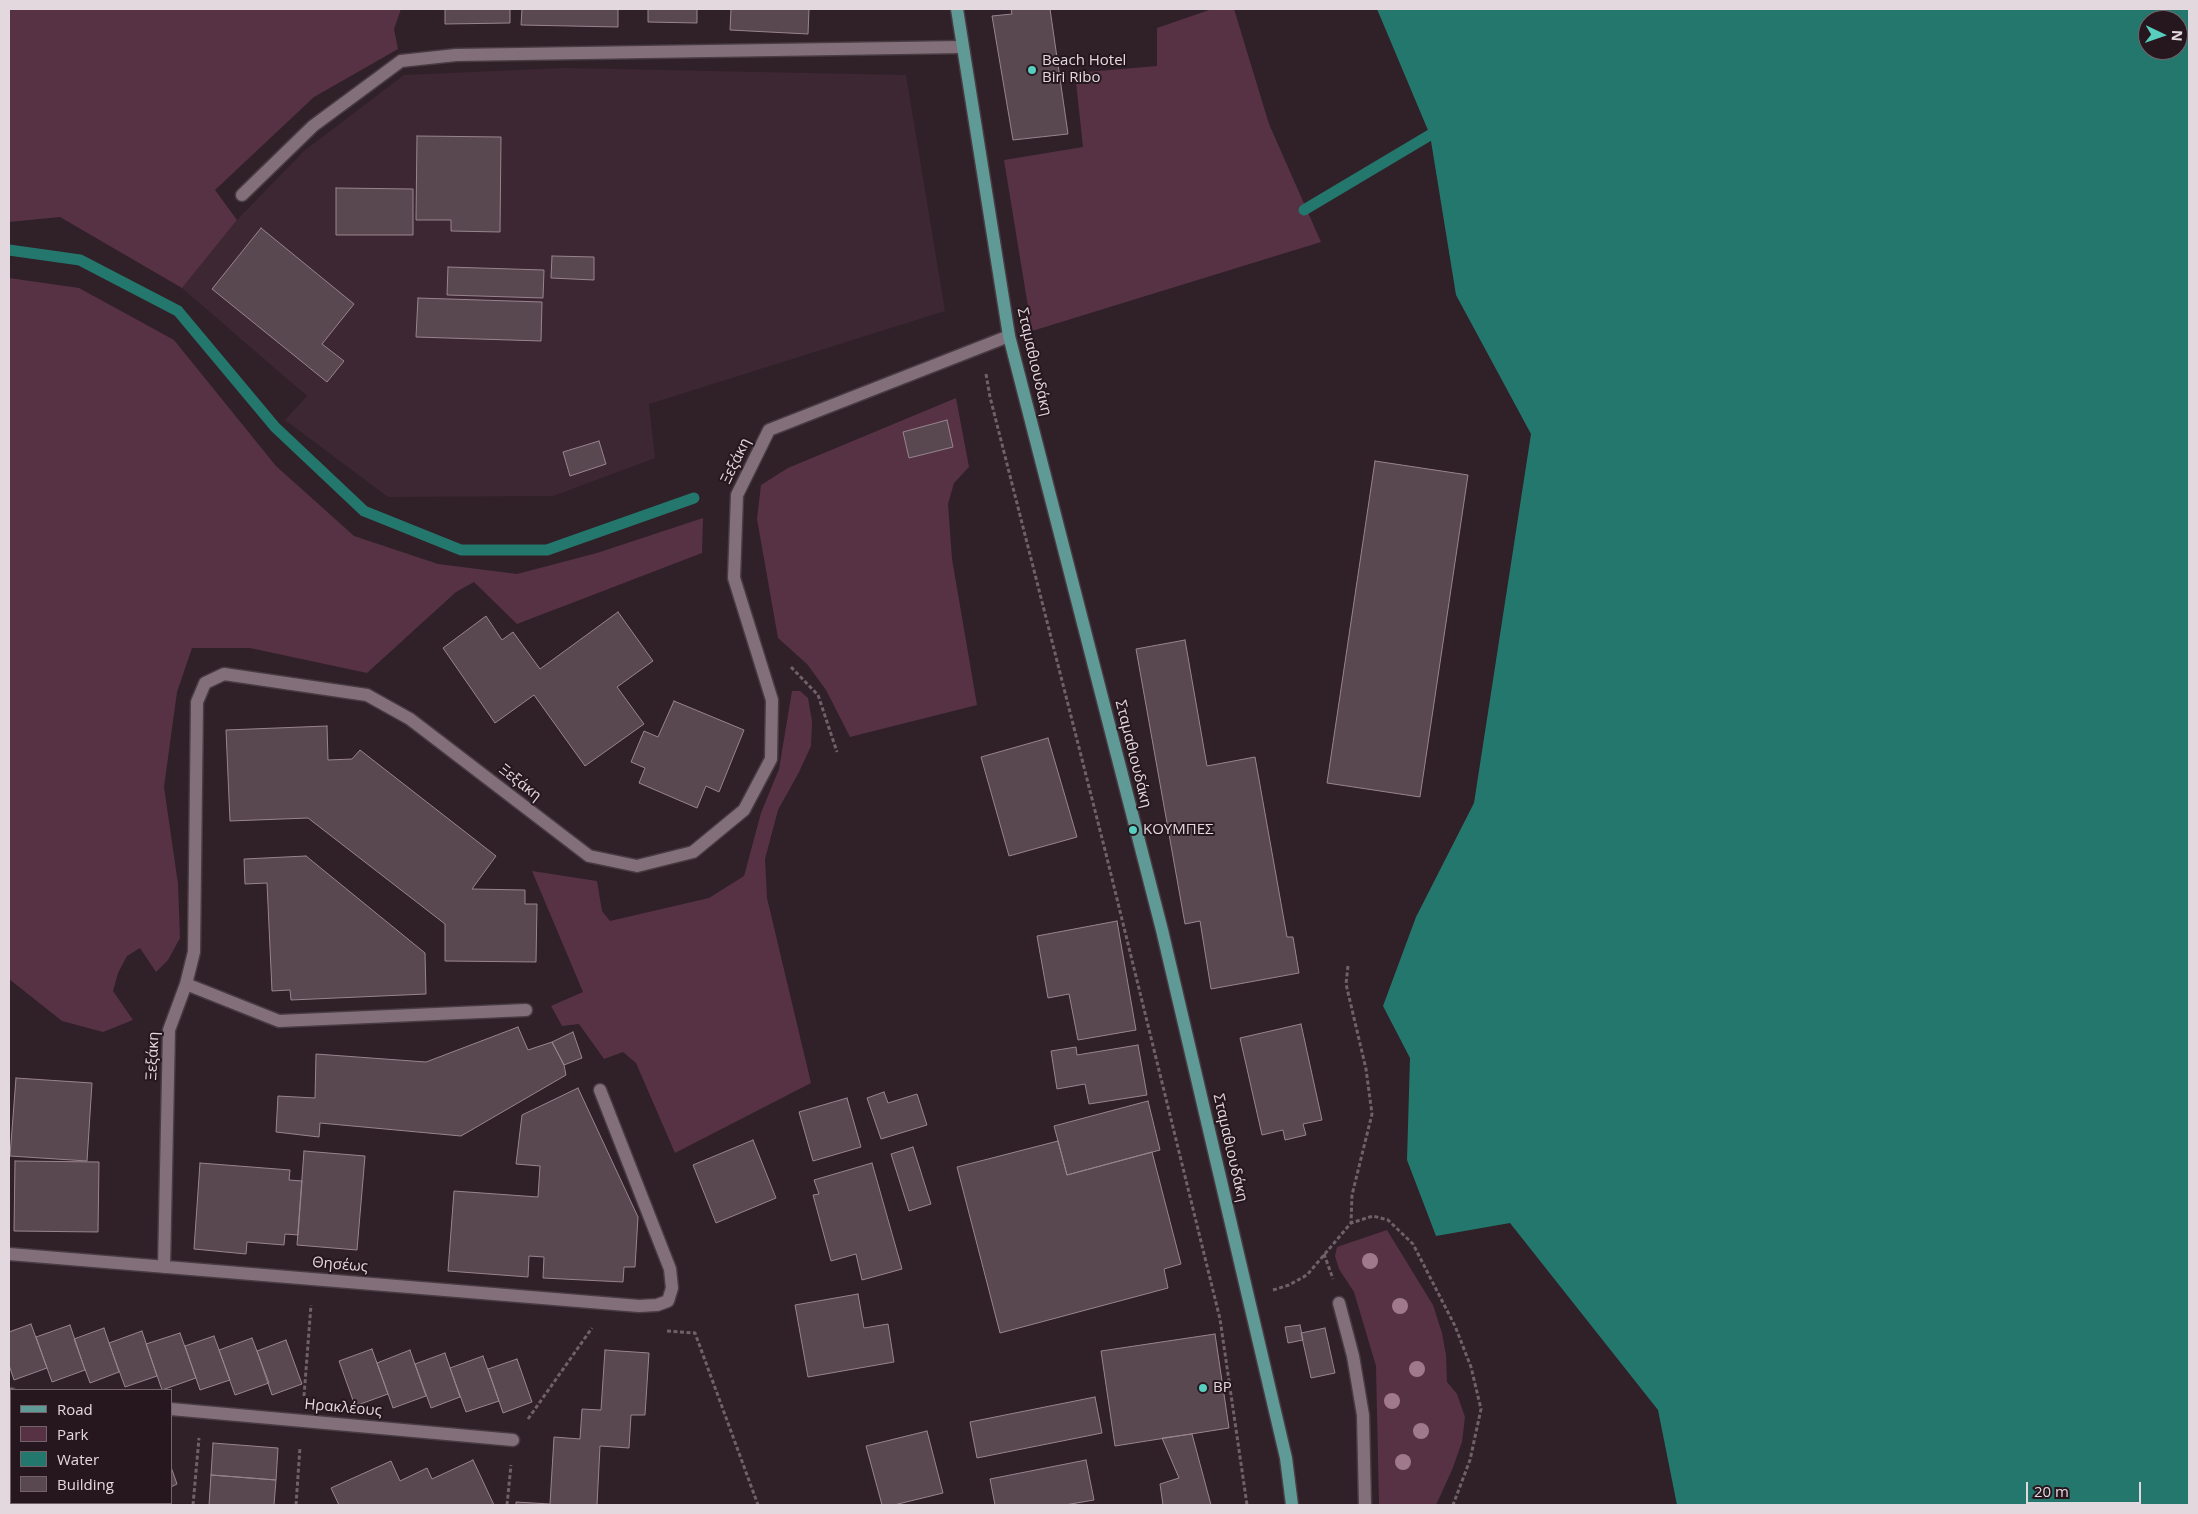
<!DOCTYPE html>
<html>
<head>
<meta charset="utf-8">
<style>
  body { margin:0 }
  #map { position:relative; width:2198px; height:1514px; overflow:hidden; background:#302028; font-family:"Open Sans",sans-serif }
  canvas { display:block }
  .frame { position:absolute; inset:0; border:10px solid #e3d8dd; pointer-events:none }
  .legend { position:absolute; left:10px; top:1389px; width:162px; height:115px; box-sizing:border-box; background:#26171e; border:1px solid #72646a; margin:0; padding:6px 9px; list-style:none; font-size:15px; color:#e3d8dd }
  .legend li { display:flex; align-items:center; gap:10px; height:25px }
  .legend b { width:25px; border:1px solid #72646a }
  .north { position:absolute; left:2138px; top:10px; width:50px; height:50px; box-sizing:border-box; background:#26171e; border:1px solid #72646a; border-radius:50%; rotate:93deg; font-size:14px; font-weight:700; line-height:20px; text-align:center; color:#e3d8dd }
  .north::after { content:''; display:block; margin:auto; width:18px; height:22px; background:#58cebf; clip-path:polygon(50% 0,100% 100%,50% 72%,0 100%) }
  .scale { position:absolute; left:2026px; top:1482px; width:115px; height:22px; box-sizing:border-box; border:2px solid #e3d8dd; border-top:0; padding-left:6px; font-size:15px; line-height:18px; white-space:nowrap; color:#e3d8dd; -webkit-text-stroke:4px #26171e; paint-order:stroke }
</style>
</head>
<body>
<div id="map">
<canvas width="2198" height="1514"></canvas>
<div class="frame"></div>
<ul class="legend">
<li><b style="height:6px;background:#609a96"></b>Road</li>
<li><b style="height:14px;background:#573245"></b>Park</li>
<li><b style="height:14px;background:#24776d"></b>Water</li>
<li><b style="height:14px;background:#5a4851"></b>Building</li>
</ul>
<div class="north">N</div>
<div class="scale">20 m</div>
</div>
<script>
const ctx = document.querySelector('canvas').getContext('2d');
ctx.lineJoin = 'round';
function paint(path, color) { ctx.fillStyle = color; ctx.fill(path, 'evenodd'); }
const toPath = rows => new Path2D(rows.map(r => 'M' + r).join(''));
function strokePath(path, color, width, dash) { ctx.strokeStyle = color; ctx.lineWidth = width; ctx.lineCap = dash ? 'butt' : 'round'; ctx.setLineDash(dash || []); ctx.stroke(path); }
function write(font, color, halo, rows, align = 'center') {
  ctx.font = font + ' "Open Sans",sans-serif'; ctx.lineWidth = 4; ctx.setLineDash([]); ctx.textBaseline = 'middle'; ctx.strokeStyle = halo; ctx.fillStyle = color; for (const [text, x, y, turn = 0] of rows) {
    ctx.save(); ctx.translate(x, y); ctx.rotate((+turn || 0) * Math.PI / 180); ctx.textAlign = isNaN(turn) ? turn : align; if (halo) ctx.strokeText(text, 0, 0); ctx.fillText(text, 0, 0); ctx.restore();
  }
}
paint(toPath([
  [565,68,906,75,945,311,649,404,655,458,553,496,388,497,285,420,307,396,182,288,237,220,304,151,404,75]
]), '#3d2732');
paint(toPath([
  [9,9,401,9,394,29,398,49,314,97,215,190,237,220,182,288,60,217,9,222],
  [1212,9,1234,9,1269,124,1321,242,1032,331,1004,160,1083,147,1075,73,1157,66,1157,28],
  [9,278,79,288,174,340,276,466,354,536,438,564,517,574,597,553,703,518,702,553,517,624,474,582,456,592,367,673,250,648,192,648,177,692,164,787,178,884,180,938,168,960,156,972,140,948,127,956,118,973,113,991,133,1020,103,1032,62,1021,9,979],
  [956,398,969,467,954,483,948,504,952,559,977,705,850,737,826,690,807,664,778,638,757,519,761,485,788,468],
  [792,691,800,691,808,698,812,721,811,746,799,772,778,810,765,859,767,898,811,1083,675,1153,636,1063,623,1052,604,1059,579,1024,562,1026,551,1006,583,992,532,871,597,881,602,911,610,921,709,898,744,876,761,813,779,769],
  [1387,1230,1433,1305,1442,1333,1446,1355,1447,1382,1457,1394,1465,1417,1462,1442,1452,1470,1436,1505,1379,1505,1376,1366,1354,1292,1339,1269,1335,1256,1337,1247]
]), '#573245');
paint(toPath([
  [1377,9,2189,9,2189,1505,1677,1505,1658,1410,1510,1223,1436,1236,1407,1160,1410,1058,1383,1006,1416,917,1474,803,1531,434,1456,295,1430,135],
  [2148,20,2178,20,2178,50,2148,50]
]), '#24776d');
strokePath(toPath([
  [1304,210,1430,135],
  [9,250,80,260,178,311,275,427,364,511,461,550,547,550,694,498]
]), '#24776d', 11);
const building = toPath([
  [445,9,510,9,510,23,445,24,445,9],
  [522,9,618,9,618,27,521,25,522,9],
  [648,9,697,9,697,23,648,22,648,9],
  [731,9,809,9,808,34,730,30,731,9],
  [1011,9,1050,9,1068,134,1013,140,992,16,1012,14,1011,9],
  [417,136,501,137,500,232,451,231,451,220,416,220,417,136],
  [336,188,413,189,413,235,336,235,336,188],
  [261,228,354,304,322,344,344,361,327,382,212,289,261,228],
  [552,256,594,257,594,280,551,278,552,256],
  [448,267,544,270,543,298,447,295,448,267],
  [418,298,542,302,541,341,416,337,418,298],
  [947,420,953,447,909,458,903,432,947,420],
  [599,441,606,464,570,476,563,452,599,441],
  [1375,461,1468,475,1420,797,1327,783,1375,461],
  [618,612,653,661,617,687,644,724,585,766,534,695,495,723,443,648,486,616,502,640,513,632,540,669,618,612],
  [1185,640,1207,766,1255,757,1287,937,1293,937,1299,973,1211,989,1200,921,1185,924,1136,649,1185,640],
  [674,701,744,730,719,792,706,786,697,808,639,783,645,768,631,762,644,731,658,737,674,701],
  [327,726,328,760,352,759,360,750,496,856,472,889,525,890,525,904,537,904,536,962,445,961,445,924,308,818,230,821,226,730,327,726],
  [1048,738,1077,837,1009,856,981,757,1048,738],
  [306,856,425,953,426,994,291,1000,290,990,272,991,267,883,245,884,244,859,306,856],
  [1117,921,1136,1030,1078,1040,1069,994,1048,998,1037,936,1117,921],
  [1301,1024,1322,1120,1303,1124,1306,1135,1285,1140,1283,1130,1262,1135,1240,1038,1301,1024],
  [518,1027,528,1050,552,1042,564,1065,566,1075,461,1136,320,1123,319,1137,276,1132,278,1096,315,1098,316,1054,426,1062,518,1027],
  [573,1032,582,1058,564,1065,552,1042,573,1032],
  [1138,1045,1147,1095,1089,1104,1085,1084,1057,1089,1051,1051,1076,1047,1077,1055,1138,1045],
  [16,1078,92,1083,87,1161,10,1156,16,1078],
  [578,1088,638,1217,635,1267,624,1267,623,1282,543,1278,544,1257,529,1256,528,1277,448,1271,454,1191,538,1197,540,1166,516,1164,522,1115,578,1088],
  [884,1092,888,1103,917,1094,927,1125,881,1139,867,1098,884,1092],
  [847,1098,861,1147,813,1161,799,1112,847,1098],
  [1148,1101,1160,1150,1067,1175,1054,1126,1148,1101],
  [753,1140,776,1198,716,1223,693,1165,753,1140],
  [1058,1141,1067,1175,1152,1152,1181,1264,1164,1269,1168,1288,1000,1333,957,1167,1058,1141],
  [913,1147,931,1204,909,1211,891,1154,913,1147],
  [304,1151,365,1156,357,1250,297,1245,304,1151],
  [15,1161,99,1162,98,1232,14,1231,15,1161],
  [200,1163,290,1170,289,1180,302,1181,298,1235,285,1234,284,1245,247,1242,246,1254,194,1249,200,1163],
  [872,1163,902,1269,862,1280,856,1254,831,1261,813,1195,819,1194,814,1180,872,1163],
  [858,1294,864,1328,888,1324,894,1362,808,1377,795,1305,858,1294],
  [31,1324,47,1368,14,1380,9,1365,9,1332,31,1324],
  [70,1325,85,1370,52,1382,36,1337,70,1325],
  [1300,1325,1303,1340,1288,1343,1285,1327,1300,1325],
  [104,1328,119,1372,90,1383,74,1339,104,1328],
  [1325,1328,1335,1373,1311,1378,1301,1333,1325,1328],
  [142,1331,157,1376,125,1387,109,1343,142,1331],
  [180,1333,196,1378,162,1390,146,1344,180,1333],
  [1215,1334,1229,1428,1115,1446,1101,1351,1215,1334],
  [214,1336,230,1380,200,1390,185,1346,214,1336],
  [252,1338,269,1383,235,1395,219,1350,252,1338],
  [286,1340,302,1384,272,1395,257,1351,286,1340],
  [372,1349,388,1394,355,1406,339,1361,372,1349],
  [410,1350,426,1396,393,1408,377,1363,410,1350],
  [605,1350,649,1353,645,1415,631,1415,629,1448,600,1446,597,1505,516,1505,516,1502,550,1504,554,1437,580,1439,582,1409,601,1410,605,1350],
  [445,1353,460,1397,431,1408,415,1364,445,1353],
  [483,1356,499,1401,466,1412,450,1368,483,1356],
  [517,1359,532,1402,503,1413,488,1369,517,1359],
  [1095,1397,1102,1433,977,1458,970,1422,1095,1397],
  [927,1431,943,1493,894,1505,882,1505,866,1446,927,1431],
  [1192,1434,1211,1505,1163,1505,1160,1484,1179,1478,1162,1438,1192,1434],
  [11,1442,11,1493,9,1494,9,1443,11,1442],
  [213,1443,278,1448,276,1480,211,1475,213,1443],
  [473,1460,494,1505,339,1505,331,1488,391,1461,400,1481,427,1468,432,1479,473,1460],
  [1086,1460,1094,1500,1065,1505,995,1505,990,1479,1086,1460],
  [171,1467,177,1484,171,1487,171,1467],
  [211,1475,276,1480,274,1505,209,1505,211,1475]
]);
paint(building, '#5a4851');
strokePath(building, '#99848e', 1);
const service = toPath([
  [242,195,313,126,401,61,456,55,962,47]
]);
const minor = toPath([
  [186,984,279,1021,526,1010],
  [9,1254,639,1306,657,1305,668,1301,672,1288,670,1269,600,1090],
  [164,1267,169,1030,186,984,194,952,197,702,205,683,224,674,367,695,410,719,589,856,637,866,693,852,744,810,771,759,772,700,734,578,737,495,769,430,1009,336],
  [1339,1303,1353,1356,1363,1415,1365,1505],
  [9,1394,11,1394],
  [171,1409,513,1440]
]);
const primary = toPath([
  [957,9,1009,336,1162,930,1286,1458,1292,1505]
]);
strokePath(service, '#483b42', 15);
strokePath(minor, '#483b42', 15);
strokePath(primary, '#483b42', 15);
strokePath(toPath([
  [986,374,990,397,1105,850,1220,1319,1247,1505],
  [791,667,818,695,837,752],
  [1348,966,1346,984,1366,1069,1372,1114,1352,1195,1351,1223],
  [1324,1254,1333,1279],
  [1273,1290,1289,1285,1307,1275,1351,1223,1373,1216,1388,1220,1413,1244,1455,1326,1471,1367,1481,1409,1470,1460,1453,1505],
  [667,1331,695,1333,758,1505],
  [304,1396,311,1305],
  [528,1419,592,1328],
  [193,1505,199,1438],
  [296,1505,300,1447],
  [507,1505,511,1465]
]), '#6f6167', 3, [4, 2.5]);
strokePath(service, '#836f79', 12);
strokePath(minor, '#836f79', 12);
strokePath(primary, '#609a96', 12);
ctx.fillStyle = '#a1798d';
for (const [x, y] of [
  [1370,1261],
  [1400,1306],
  [1417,1369],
  [1392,1401],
  [1421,1431],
  [1403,1462]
]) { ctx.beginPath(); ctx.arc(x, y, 8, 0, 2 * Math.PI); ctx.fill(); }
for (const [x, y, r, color] of [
  [1032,70,5,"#58cebf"],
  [1133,830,5,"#58cebf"],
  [1203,1388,5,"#58cebf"]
]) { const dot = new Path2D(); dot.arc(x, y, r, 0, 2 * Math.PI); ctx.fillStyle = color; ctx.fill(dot); strokePath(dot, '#26171e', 2); }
write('15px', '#e3d8dd', '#26171e', [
  ["Beach Hotel",1042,61],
  ["Biri Ribo",1042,78],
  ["ΚΟΥΜΠΕΣ",1143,830],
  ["BP",1213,1388]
], 'left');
write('15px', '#e3d8dd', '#26171e', [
  ["Σταμαθιουδάκη",1034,362,77],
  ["Ξεξάκη",736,461,-64],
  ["Σταμαθιουδάκη",1133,754,76],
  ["Ξεξάκη",520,783,38],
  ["Ξεξάκη",153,1056,-87],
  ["Σταμαθιουδάκη",1230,1148,77],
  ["Θησέως",340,1265,5],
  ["Ηρακλέους",343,1408,5]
]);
</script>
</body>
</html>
